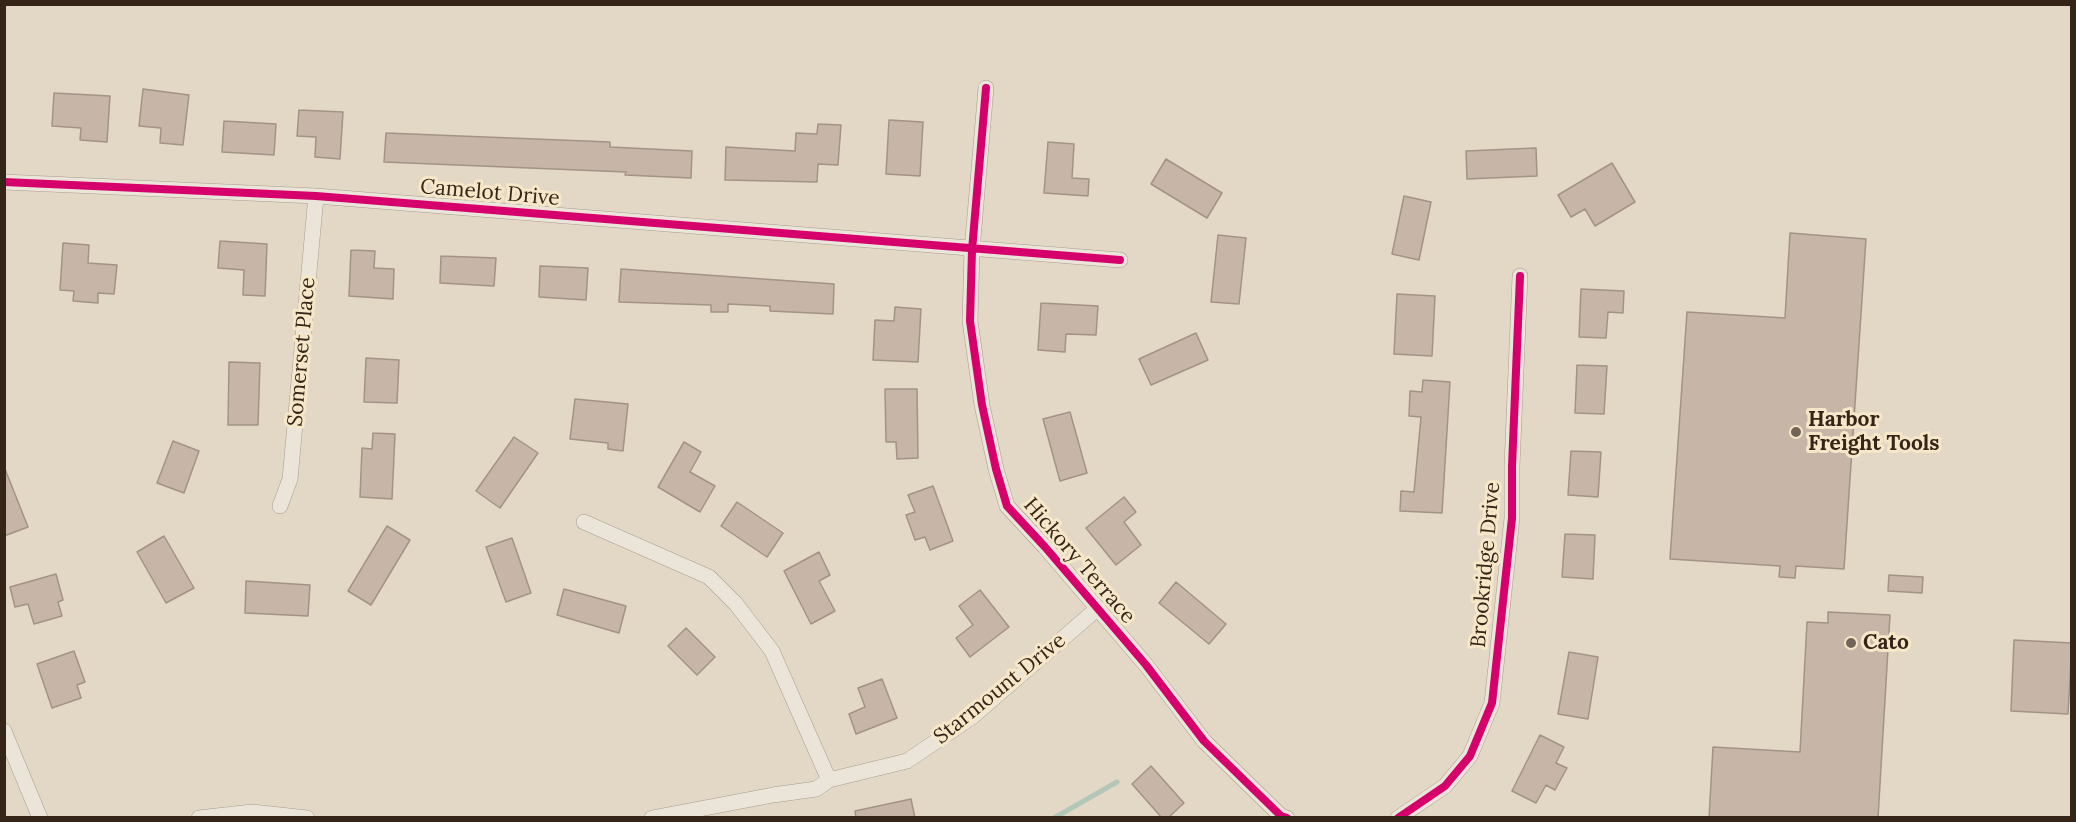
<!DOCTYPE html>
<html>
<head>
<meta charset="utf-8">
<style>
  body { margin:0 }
  #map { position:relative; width:2076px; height:822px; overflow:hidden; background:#e3d8c6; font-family:Lora,serif }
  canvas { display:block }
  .frame { position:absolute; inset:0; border:6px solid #352519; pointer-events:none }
</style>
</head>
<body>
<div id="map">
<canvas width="2076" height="822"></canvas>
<div class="frame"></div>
</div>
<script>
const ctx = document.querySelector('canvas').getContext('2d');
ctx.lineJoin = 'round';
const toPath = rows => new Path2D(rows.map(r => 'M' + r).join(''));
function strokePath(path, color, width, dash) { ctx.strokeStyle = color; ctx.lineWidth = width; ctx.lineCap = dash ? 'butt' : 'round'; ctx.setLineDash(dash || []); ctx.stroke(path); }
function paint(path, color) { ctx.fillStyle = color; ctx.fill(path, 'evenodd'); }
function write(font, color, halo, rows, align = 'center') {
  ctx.font = font + ' Lora,serif'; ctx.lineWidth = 6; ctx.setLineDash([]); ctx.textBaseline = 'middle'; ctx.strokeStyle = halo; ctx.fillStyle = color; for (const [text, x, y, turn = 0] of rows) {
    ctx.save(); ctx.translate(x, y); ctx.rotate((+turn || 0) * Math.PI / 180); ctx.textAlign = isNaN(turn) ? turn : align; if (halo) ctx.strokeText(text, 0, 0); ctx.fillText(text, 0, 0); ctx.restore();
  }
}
strokePath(toPath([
  [1054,818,1117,782]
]), '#b3c7b9', 5);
const building = toPath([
  [143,89,189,95,183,145,160,143,161,128,139,126,143,89],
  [54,93,110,96,107,142,80,140,81,128,52,126,54,93],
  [299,110,343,112,340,159,315,157,316,137,297,136,299,110],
  [889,120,923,122,920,176,886,174,889,120],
  [224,121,276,124,274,155,222,152,224,121],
  [818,124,841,125,838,165,818,164,817,182,725,180,726,147,795,151,796,133,817,134,818,124],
  [386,133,610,142,610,147,692,151,691,178,625,175,626,172,384,162,386,133],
  [1048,142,1074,144,1072,178,1089,179,1088,196,1044,193,1048,142],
  [1536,148,1537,176,1467,179,1466,151,1536,148],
  [1166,159,1222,193,1207,218,1151,184,1166,159],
  [1612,163,1635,202,1595,226,1585,209,1571,217,1558,195,1612,163],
  [1404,196,1431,202,1419,260,1392,254,1404,196],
  [1790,233,1866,239,1844,569,1796,566,1795,578,1779,577,1780,566,1670,559,1687,312,1785,318,1790,233],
  [1218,235,1246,238,1239,304,1211,302,1218,235],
  [220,241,267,244,265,296,243,295,244,270,218,268,220,241],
  [63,243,89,245,88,263,117,265,114,294,98,293,98,303,73,301,74,291,60,290,63,243],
  [351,250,375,251,374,268,394,269,393,299,349,296,351,250],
  [441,256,496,258,494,286,440,283,441,256],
  [540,266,588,268,586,300,539,297,540,266],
  [621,269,834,284,833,314,770,311,770,306,728,304,728,312,711,312,711,305,619,302,621,269],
  [1581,289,1624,291,1623,313,1608,312,1606,338,1579,337,1581,289],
  [1397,294,1435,296,1432,356,1394,354,1397,294],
  [1041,303,1098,306,1096,335,1066,334,1065,352,1038,350,1041,303],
  [895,307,921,309,918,362,873,360,875,320,894,321,895,307],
  [1196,333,1208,360,1151,385,1139,359,1196,333],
  [366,358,399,360,397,403,364,402,366,358],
  [229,362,260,363,258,425,228,425,229,362],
  [1577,365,1607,366,1604,414,1575,413,1577,365],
  [1423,380,1450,382,1442,513,1400,511,1401,491,1414,492,1421,417,1409,416,1410,391,1422,392,1423,380],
  [885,389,917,389,918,458,897,459,896,442,886,442,885,389],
  [575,399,628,404,623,451,608,449,608,443,570,439,575,399],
  [1070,412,1087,473,1060,481,1043,419,1070,412],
  [373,433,395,434,392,499,360,497,362,448,372,449,373,433],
  [514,437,538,453,500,508,476,491,514,437],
  [173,441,199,451,184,493,157,483,173,441],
  [684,442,701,452,690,472,715,486,700,512,658,487,684,442],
  [1571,451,1601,452,1598,497,1568,495,1571,451],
  [5,469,28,527,4,536,4,470,5,469],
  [933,486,953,541,930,550,925,537,915,540,906,515,915,512,908,495,933,486],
  [1124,497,1136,512,1124,522,1141,545,1116,565,1086,528,1124,497],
  [737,502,783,533,767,557,721,526,737,502],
  [387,526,410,540,371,605,348,591,387,526],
  [1565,534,1595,535,1593,579,1562,577,1565,534],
  [164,536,194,588,166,603,137,552,164,536],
  [512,538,531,593,506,602,486,547,512,538],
  [819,552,830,575,819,581,835,611,811,624,784,571,819,552],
  [56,574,63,600,58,602,62,616,34,624,28,604,15,607,10,587,56,574],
  [1889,575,1923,577,1922,593,1888,591,1889,575],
  [246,581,310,585,308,616,245,613,246,581],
  [1176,582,1226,624,1209,644,1159,603,1176,582],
  [564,589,626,606,619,633,557,615,564,589],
  [980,590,1009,627,970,657,956,638,973,625,959,606,980,590],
  [1828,612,1890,615,1878,818,1709,818,1713,747,1800,752,1807,622,1828,623,1828,612],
  [686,628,715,657,697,675,668,646,686,628],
  [2014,640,2072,643,2068,714,2011,711,2014,640],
  [74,651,85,682,77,685,81,698,52,708,37,664,74,651],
  [1569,652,1598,657,1588,719,1558,714,1569,652],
  [882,679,897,718,856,734,849,714,865,707,858,688,882,679],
  [1540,735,1564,747,1556,763,1567,768,1555,790,1546,785,1536,803,1512,791,1540,735],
  [1151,766,1184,803,1168,818,1162,818,1132,784,1151,766],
  [911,799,915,818,856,818,855,811,911,799]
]);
paint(building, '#c7b5a7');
strokePath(building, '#a39386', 1.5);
const minor = toPath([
  [986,88,972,250,970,321,982,405,996,469,1007,506,1045,547,1146,665,1204,741,1281,816,1287,818],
  [4,182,316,196,1120,260],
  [280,506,290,479,316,196],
  [584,522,709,577,736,604,772,651,829,780,816,789,773,795,652,818],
  [4,731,40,818],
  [829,780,907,761,972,717,1098,608],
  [199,818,252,812,307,818],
  [1398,818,1445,786,1470,756,1492,703,1512,518,1512,466,1520,276]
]);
strokePath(minor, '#a79d90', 16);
strokePath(minor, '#ebe4d8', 15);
strokePath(toPath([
  [986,88,972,250,970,321,982,405,996,469,1007,506,1045,547,1146,665,1204,741,1281,816,1287,818],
  [4,182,316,196,1120,260],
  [1398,818,1445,786,1470,756,1492,703,1512,518,1512,466,1520,276]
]), '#d6006c', 8);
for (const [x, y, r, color] of [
  [1796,432,6,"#726456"],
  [1851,643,6,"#726456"]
]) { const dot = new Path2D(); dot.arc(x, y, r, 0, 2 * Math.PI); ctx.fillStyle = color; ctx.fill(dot); strokePath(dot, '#f7e7c9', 2); }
write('21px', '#352519', '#f7e7c9', [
  ["Camelot Drive",490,193,5],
  ["Somerset Place",302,352,-85],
  ["Hickory Terrace",1079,561,49],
  ["Brookridge Drive",1486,565,-85],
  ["Starmount Drive",1000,689,-39]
]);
write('bold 21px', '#352519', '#f7e7c9', [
  ["Harbor",1808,420],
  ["Freight Tools",1808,444],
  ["Cato",1863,643]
], 'left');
</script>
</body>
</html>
